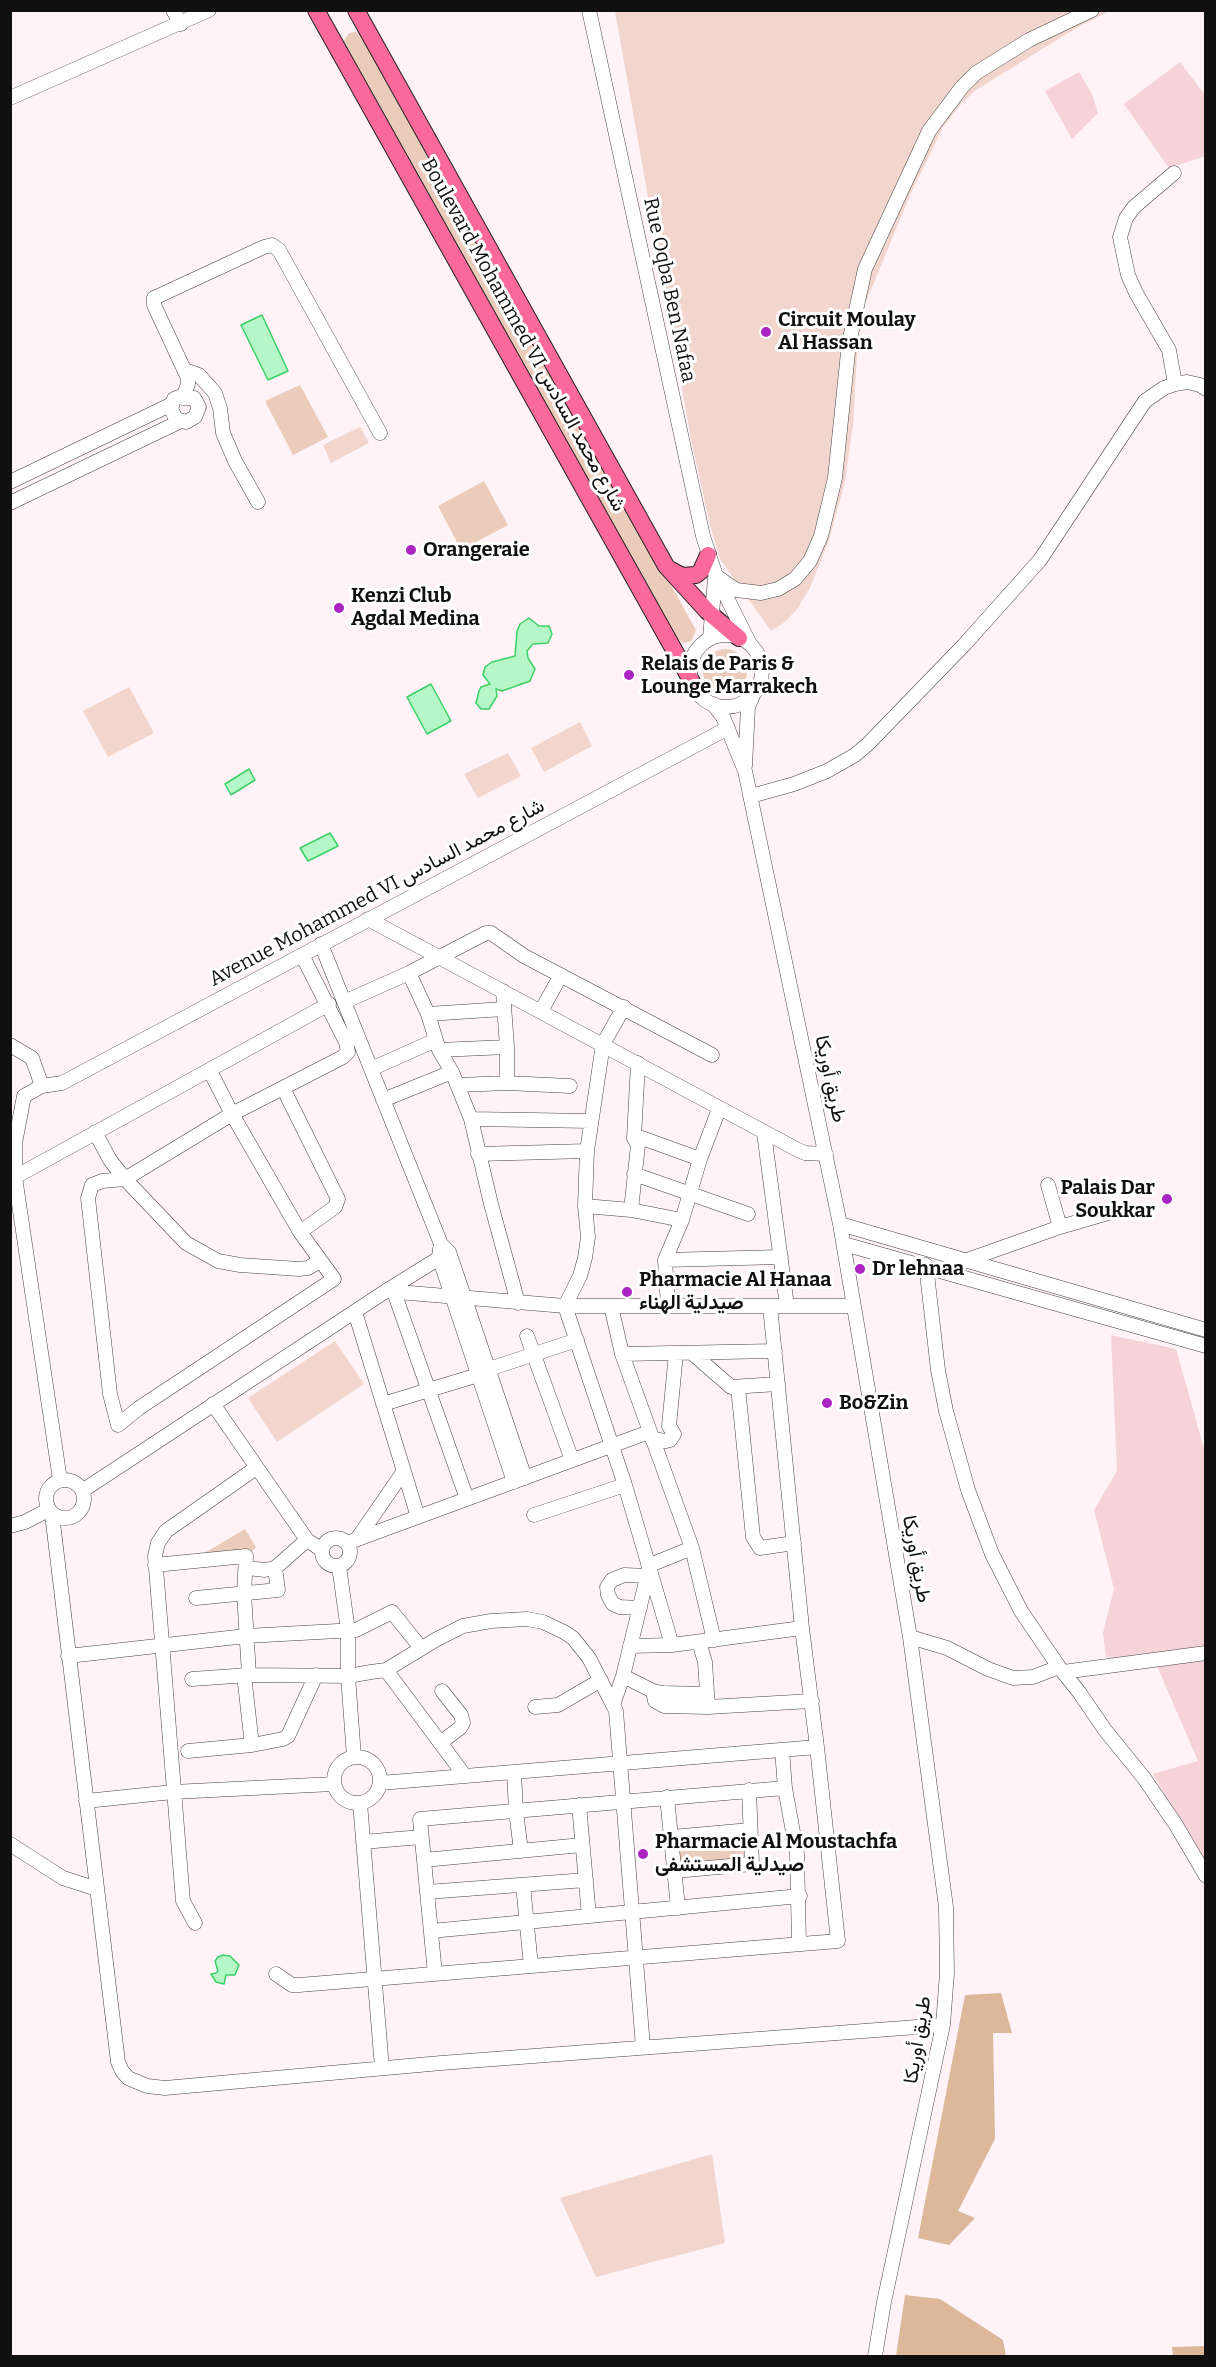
<!DOCTYPE html>
<html>
<head>
<meta charset="utf-8">
<style>
  body { margin:0 }
  #map { position:relative; width:1216px; height:2367px; overflow:hidden; background:#fff3f7; font-family:Bitter,serif }
  canvas { display:block }
  .frame { position:absolute; inset:0; border:12px solid #101010; pointer-events:none }
</style>
</head>
<body>
<div id="map">
<canvas width="1216" height="2367"></canvas>
<div class="frame"></div>
</div>
<script>
const ctx = document.querySelector('canvas').getContext('2d');
ctx.lineJoin = 'round';
function paint(path, color) { ctx.fillStyle = color; ctx.fill(path, 'evenodd'); }
const toPath = rows => new Path2D(rows.map(r => 'M' + r).join(''));
function strokePath(path, color, width, dash) { ctx.strokeStyle = color; ctx.lineWidth = width; ctx.lineCap = dash ? 'butt' : 'round'; ctx.setLineDash(dash || []); ctx.stroke(path); }
function write(font, color, halo, rows, align = 'center') {
  ctx.font = font + ' Bitter,Vazirmatn,serif'; ctx.lineWidth = 6; ctx.setLineDash([]); ctx.textBaseline = 'middle'; ctx.strokeStyle = halo; ctx.fillStyle = color; for (const [text, x, y, turn = 0] of rows) {
    ctx.save(); ctx.translate(x, y); ctx.rotate((+turn || 0) * Math.PI / 180); ctx.textAlign = isNaN(turn) ? turn : align; if (halo) ctx.strokeText(text, 0, 0); ctx.fillText(text, 0, 0); ctx.restore();
  }
}
paint(toPath([
  [1180,62,1205,95,1205,156,1169,168,1124,104],
  [1079,72,1092,94,1098,113,1072,139,1045,91],
  [1111,1335,1176,1349,1205,1452,1205,1865,1153,1774,1198,1761,1157,1666,1106,1657,1103,1633,1114,1589,1094,1510,1117,1471]
]), '#f6d2d9');
paint(toPath([
  [355,32,362,33,696,630,691,641,683,643,678,639,509,341,343,42,349,33],
  [300,385,328,437,293,455,265,401],
  [484,481,508,525,461,550,438,506],
  '703 671a22 22 0 1 1 44 0a22 22 0 1 1-44 0Z',
  [245,1529,256,1547,250,1554,208,1561,206,1552],
  [742,1834,745,1863,676,1868,673,1839]
]), '#ebccbb');
paint(toPath([
  [1001,1993,1012,2033,993,2033,995,2139,958,2211,975,2218,949,2245,918,2238,965,1995],
  [905,2295,940,2299,1003,2340,1006,2356,896,2356],
  [1205,2346,1205,2356,1173,2356,1172,2347]
]), '#dcb79a');
paint(toPath([
  [615,11,1110,11,1078,27,976,90,962,103,943,127,911,193,863,309,857,355,853,424,845,482,829,540,810,588,797,609,785,622,771,631,720,559,710,525,691,439],
  [360,427,369,443,331,463,323,445],
  [129,687,154,733,108,757,83,711],
  [580,722,592,746,544,772,531,748],
  [508,753,521,776,478,798,464,774],
  [335,1341,364,1384,277,1442,248,1398],
  [712,2154,725,2243,596,2277,560,2198]
]), '#f2d5cd');
const water = toPath([
  [262,315,288,371,268,380,241,325,262,315],
  [529,618,539,626,549,626,552,634,548,643,533,644,527,651,528,658,535,669,530,681,502,691,496,689,497,696,489,709,481,709,476,703,479,691,481,687,490,684,483,675,485,667,492,662,515,656,517,631,520,624,529,618],
  [431,684,451,721,427,734,407,697,431,684],
  [249,769,255,780,231,795,225,784,249,769],
  [330,833,338,846,308,861,300,848,330,833],
  [223,1955,230,1956,239,1965,235,1975,226,1975,224,1984,216,1982,211,1974,216,1973,218,1971,215,1961,218,1957,223,1955]
]);
paint(water, '#b6f7c7');
strokePath(water, '#3cd066', 1.5);
const minor = toPath([
  [173,10,181,24],
  [589,10,703,536,716,576,750,644],
  [10,98,209,10],
  [1174,173,1134,207,1126,218,1120,237,1128,275,1136,293,1169,350,1175,384],
  [185,370,199,375,215,393,220,408,223,433,235,461,258,502],
  [184,395,183,398,194,398,199,407,195,417,186,422,176,419,171,409,174,399,184,395],
  [183,398,188,384,188,378,154,305,154,298,264,247,272,245,279,250,380,433],
  [10,482,172,404],
  [10,503,181,421],
  [716,576,736,590,761,593,778,589,795,579,810,561,821,536,835,478,849,343,865,269,929,131,962,87,976,73,1029,40,1092,10],
  '690 671a36 36 0 1 1 72 0a36 36 0 1 1-72 0Z',
  [710,638,715,578],
  [713,704,723,717,745,771,840,1224,910,1637,946,1907,947,1973,943,2025,884,2302,875,2356],
  [745,766,748,707,754,693],
  [751,796,794,784,827,771,855,755,868,744,964,645,1040,560,1145,401,1164,388,1175,384,1187,382,1200,385,1206,389],
  [368,919,796,1149,805,1153,826,1154],
  [321,944,441,1244,449,1252,525,1478],
  [409,973,428,1014,439,1050,452,1072,471,1119,491,1204,518,1303],
  [344,1002,409,973,486,933,491,933,524,956,712,1055],
  [624,1007,603,1044,587,1151,585,1206,588,1237,585,1258,580,1276,565,1306,625,1485,672,1645],
  [541,1011,561,975],
  [428,1014,504,1009],
  [10,1045,32,1058,42,1086],
  [439,1050,507,1047],
  [371,1069,436,1040],
  [210,1071,232,1114,300,1232,334,1279,139,1408,118,1425,110,1394,88,1198,92,1185,102,1181,125,1179,186,1243,218,1261,240,1265,299,1269,308,1268,320,1261],
  [507,1083,570,1086],
  [457,1085,507,1083,507,1047,503,991],
  [283,1088,338,1199,335,1207,300,1232],
  [383,1100,452,1072],
  [471,1119,591,1121],
  [95,1132,110,1160,125,1179,232,1114,343,1057,348,1052,346,1042,302,955],
  [764,1133,787,1306],
  [634,1138,642,1138,700,1159],
  [478,1154,587,1151],
  [634,1174,748,1214],
  [10,1180,15,1177,15,1143,24,1096,42,1086,62,1083,728,728],
  [1048,1185,1060,1227],
  [585,1206,631,1210,682,1220],
  [631,1210,638,1145,634,1138,638,1063],
  [840,1224,1206,1330],
  [844,1244,1206,1346],
  [440,1249,439,1257,514,1482],
  [665,1260,781,1257],
  [967,1260,1060,1227,1115,1211],
  [926,1265,938,1370,946,1411,968,1490,992,1554,1021,1611,1059,1667,1079,1692,1105,1730,1144,1778,1176,1825,1206,1876],
  [386,1291,565,1306,853,1306],
  [394,1292,467,1499],
  [611,1306,622,1354,692,1548,714,1640],
  [668,1306,665,1260,682,1220,700,1159,719,1109],
  [355,1312,418,1517],
  [527,1336,572,1460],
  [692,1353,731,1387,778,1384],
  [622,1354,775,1351],
  [489,1369,577,1340],
  [738,1387,753,1537,760,1548,794,1543],
  [213,1404,307,1540,322,1550],
  [383,1404,478,1375],
  [652,1439,666,1441,670,1440,674,1434,669,1426,676,1353],
  '46 1499a19 19 0 1 1 38 0a19 19 0 1 1-38 0Z',
  [60,1480,15,1177,329,1004],
  [82,1491,386,1291,449,1252],
  [52,1514,118,2062,122,2071,128,2078,147,2086,165,2088,441,2063,943,2025],
  [534,1515,625,1485],
  [10,1526,25,1522,48,1510],
  '322 1552a14 14 0 1 1 28 0a14 14 0 1 1-28 0Z',
  [357,1539,404,1471],
  [347,1543,649,1432],
  [155,1565,246,1556,244,1593,249,1675],
  [339,1566,348,1631,348,1676,354,1757],
  [247,1568,265,1570,275,1568,307,1540],
  [196,1598,278,1590,275,1568],
  [640,1608,620,1607,613,1604,608,1595,607,1587,612,1580,624,1575,648,1576],
  [910,1637,947,1648,988,1669,1013,1678,1033,1677,1059,1667],
  [699,1642,705,1662,708,1707,812,1701],
  [630,1646,672,1645,802,1628],
  [68,1656,246,1636,356,1630,392,1612,421,1648],
  [386,1670,465,1776],
  [1063,1672,1206,1653],
  [244,1675,252,1745],
  [623,1676,653,1691,663,1693,705,1694,706,1690],
  [192,1679,249,1675,348,1676,371,1672,386,1670,437,1639,463,1626,491,1621,527,1619,543,1622,564,1632,573,1638,589,1658,613,1705],
  [653,1691,655,1701,664,1706,708,1707],
  [535,1707,558,1705,601,1680],
  [440,1743,460,1728,463,1723,461,1715,442,1691],
  [782,1750,785,1788,797,1854,799,1944],
  [188,1751,252,1745,283,1739,288,1736,316,1675],
  '334 1780a23 23 0 1 1 46 0a23 23 0 1 1-46 0Z',
  [514,1772,516,1811,521,1851],
  [380,1783,817,1747],
  [667,1797,678,1908],
  [86,1801,173,1792,333,1784],
  [360,1803,382,2068],
  [579,1805,589,1916],
  [672,1837,750,1830],
  [363,1842,421,1837],
  [10,1844,63,1878,97,1889],
  [424,1860,582,1845],
  [675,1871,752,1864,749,1790],
  [523,1885,531,1966],
  [427,1892,586,1880],
  [195,1923,183,1901,155,1556,158,1543,166,1531,256,1468],
  [431,1931,800,1896],
  [276,1974,292,1985,299,1985,838,1941,817,1747,802,1628,770,1306],
  [435,1974,420,1819,785,1788],
  [643,2047,616,1711,613,1705,623,1676,650,1565,692,1548]
]);
const major = toPath([
  [316,10,692,682],
  [356,10,666,566,707,611,739,638],
  [671,570,682,576,696,575,701,571,708,555]
]);
strokePath(minor, '#434343', 15);
strokePath(major, '#212121', 18);
strokePath(minor, '#fff', 14);
strokePath(major, '#fa689c', 16);
for (const [x, y, r, color] of [
  [766,332,6,"#aa24c3"],
  [411,550,6,"#aa24c3"],
  [339,608,6,"#aa24c3"],
  [629,675,6,"#aa24c3"],
  [1167,1199,6,"#aa24c3"],
  [860,1269,6,"#aa24c3"],
  [627,1292,6,"#aa24c3"],
  [827,1403,6,"#aa24c3"],
  [643,1854,6,"#aa24c3"]
]) { const dot = new Path2D(); dot.arc(x, y, r, 0, 2 * Math.PI); ctx.fillStyle = color; ctx.fill(dot); strokePath(dot, '#fff', 2); }
write('20px', '#101010', '#fff', [
  ["Rue Oqba Ben Nafaa",669,290,78],
  ["Boulevard Mohammed VI شارع محمد السادس",523,335,61],
  ["Avenue Mohammed VI شارع محمد السادس",377,893,-28],
  ["طريق أوريكا",830,1079,78],
  ["طريق أوريكا",916,1559,80],
  ["طريق أوريكا",918,2040,-81]
]);
write('bold 20px', '#101010', '#fff', [
  ["Circuit Moulay",778,320],
  ["Al Hassan",778,343],
  ["Orangeraie",423,550],
  ["Kenzi Club",351,596],
  ["Agdal Medina",351,619],
  ["Relais de Paris &",641,664],
  ["Lounge Marrakech",641,687],
  ["Palais Dar",1155,1188,"right"],
  ["Soukkar",1155,1211,"right"],
  ["Dr lehnaa",872,1269],
  ["Pharmacie Al Hanaa",639,1280],
  ["صيدلية الهناء",639,1303],
  ["Bo&Zin",839,1403],
  ["Pharmacie Al Moustachfa",655,1842],
  ["صيدلية المستشفى",655,1865]
], 'left');
</script>
</body>
</html>
